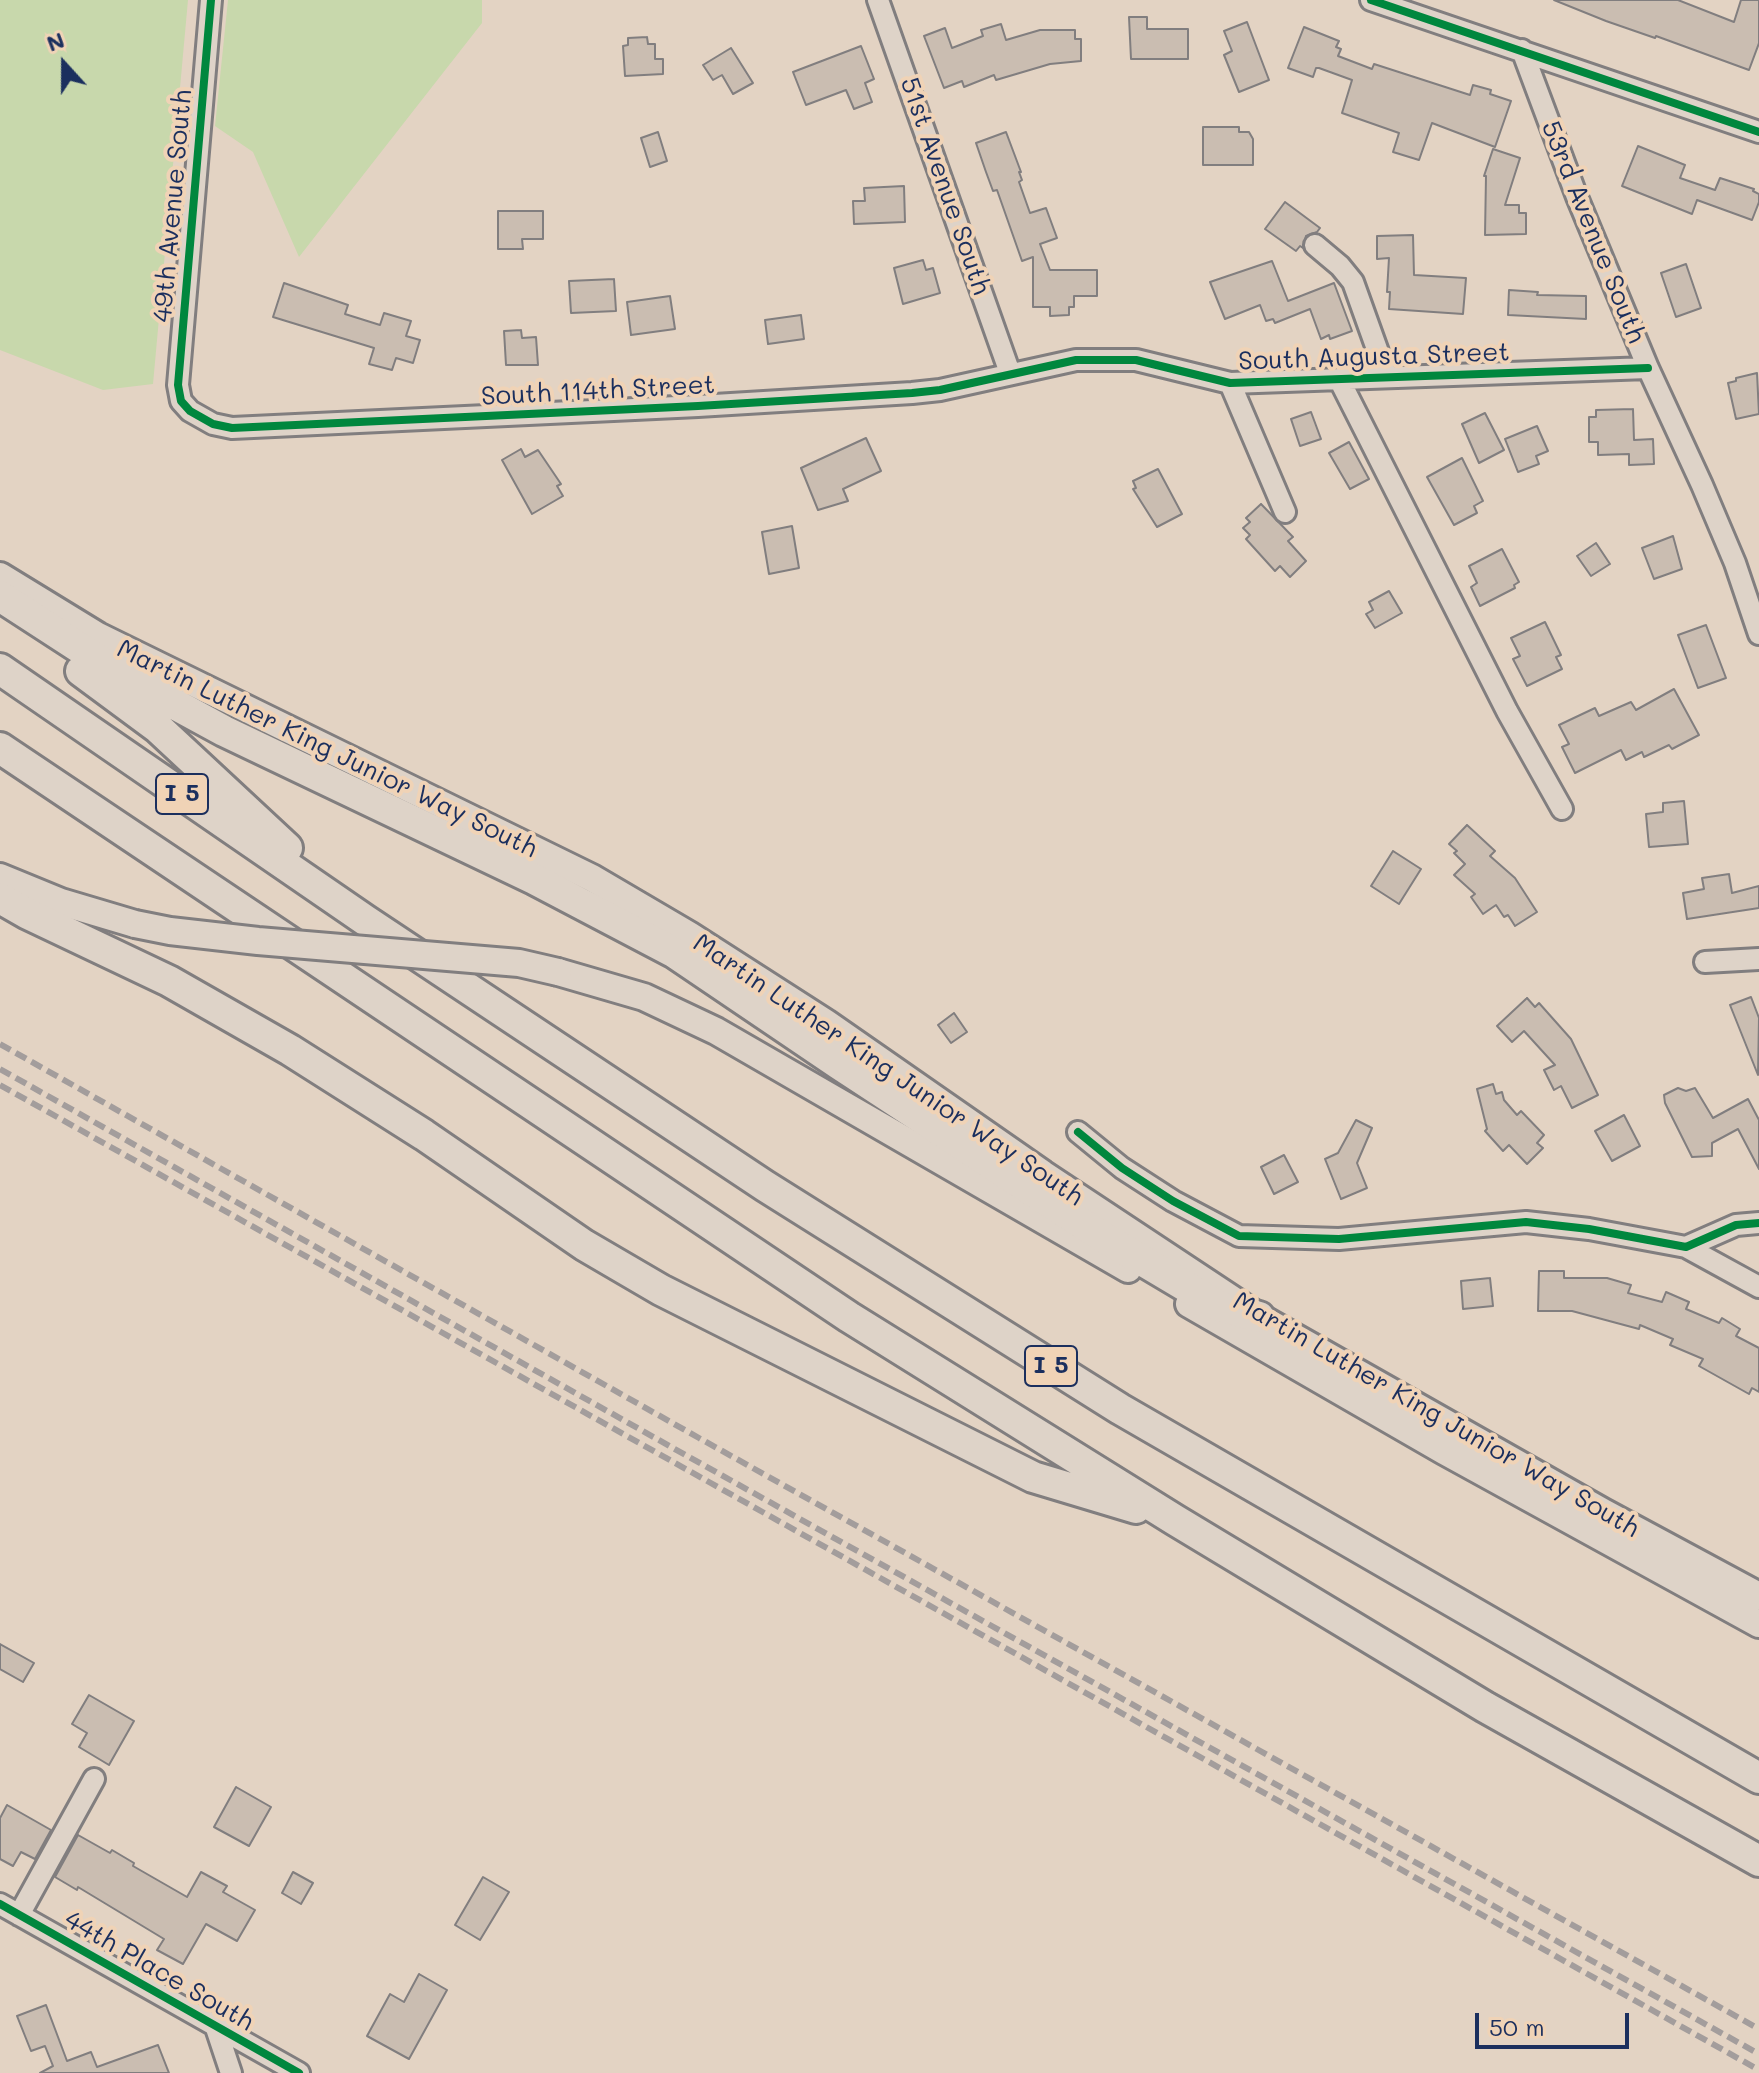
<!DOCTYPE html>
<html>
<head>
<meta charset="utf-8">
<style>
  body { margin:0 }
  #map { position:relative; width:1759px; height:2073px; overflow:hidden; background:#e3d3c3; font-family:Mali,sans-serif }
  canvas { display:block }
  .north { position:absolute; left:24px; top:24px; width:80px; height:80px; -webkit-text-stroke:6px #f0d3b6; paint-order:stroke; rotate:339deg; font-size:22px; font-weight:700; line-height:32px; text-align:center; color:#1b2f5e }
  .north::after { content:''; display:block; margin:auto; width:28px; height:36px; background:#1b2f5e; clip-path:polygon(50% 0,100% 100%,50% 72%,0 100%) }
  .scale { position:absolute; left:1475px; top:2013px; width:154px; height:36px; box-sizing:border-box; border:4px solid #1b2f5e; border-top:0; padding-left:10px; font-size:24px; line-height:28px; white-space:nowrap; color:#1b2f5e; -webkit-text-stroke:6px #f0d3b6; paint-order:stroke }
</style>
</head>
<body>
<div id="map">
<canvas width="1759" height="2073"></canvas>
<div class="north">N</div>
<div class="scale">50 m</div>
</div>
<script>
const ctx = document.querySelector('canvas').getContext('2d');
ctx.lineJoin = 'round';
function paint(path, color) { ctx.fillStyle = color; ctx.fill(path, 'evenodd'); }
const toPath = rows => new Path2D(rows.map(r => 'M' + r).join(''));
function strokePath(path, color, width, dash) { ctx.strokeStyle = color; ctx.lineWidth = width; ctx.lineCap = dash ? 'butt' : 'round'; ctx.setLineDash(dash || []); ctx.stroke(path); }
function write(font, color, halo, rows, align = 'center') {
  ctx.font = font + ' Mali,sans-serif'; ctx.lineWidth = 8; ctx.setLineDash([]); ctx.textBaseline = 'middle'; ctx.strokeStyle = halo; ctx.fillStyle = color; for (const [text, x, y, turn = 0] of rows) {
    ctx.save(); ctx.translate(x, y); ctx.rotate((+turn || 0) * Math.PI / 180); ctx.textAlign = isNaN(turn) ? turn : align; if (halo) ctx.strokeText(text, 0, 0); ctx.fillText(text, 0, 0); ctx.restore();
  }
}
paint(toPath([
  [0,0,188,0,153,384,103,390,0,350],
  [228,0,482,0,482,23,299,257,253,152,215,126]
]), '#c8d8ac');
const building = toPath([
  [1554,0,1678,0,1734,22,1741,0,1759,0,1759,43,1749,70,1656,36,1655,38,1606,21,1554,0],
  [1129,17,1147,17,1147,29,1188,29,1188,59,1131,59,1129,17],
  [1247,22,1269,80,1239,92,1224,55,1232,51,1224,31,1247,22],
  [1001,24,1006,40,1040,30,1075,30,1075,39,1081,39,1081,61,1050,64,996,80,994,75,964,87,962,81,944,88,924,36,945,28,952,48,983,36,981,30,1001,24],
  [1304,27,1339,41,1336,47,1341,49,1338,56,1372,69,1374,64,1470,95,1473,85,1491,90,1490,94,1511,101,1495,147,1432,123,1419,160,1393,152,1399,133,1342,113,1352,80,1319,68,1316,68,1313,77,1288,68,1304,27],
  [647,37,648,44,655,44,655,59,663,59,663,74,625,76,623,46,628,45,628,38,647,37],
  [861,46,874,79,865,83,872,102,854,109,846,90,806,105,793,72,861,46],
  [731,48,753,83,733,94,722,75,713,80,703,65,731,48],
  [1203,127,1239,127,1239,132,1249,132,1253,139,1253,165,1203,165,1203,127],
  [658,132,667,161,650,167,641,138,658,132],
  [1006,132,1021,172,1019,172,1022,180,1019,182,1030,213,1046,208,1057,238,1040,244,1050,270,1097,270,1097,296,1074,296,1074,307,1069,307,1069,315,1050,316,1050,307,1033,307,1033,257,1022,261,997,190,993,191,986,172,976,143,1006,132],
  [1638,146,1685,165,1680,178,1715,190,1720,178,1754,189,1753,191,1759,194,1759,202,1752,220,1697,200,1692,214,1622,186,1638,146],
  [1493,149,1520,158,1505,205,1519,205,1519,213,1526,213,1526,234,1485,235,1486,176,1484,176,1493,149],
  [904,186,905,222,854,224,853,201,865,201,864,188,904,186],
  [1285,202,1320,228,1317,232,1306,236,1303,248,1300,246,1296,251,1265,229,1285,202],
  [498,211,543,211,543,239,522,239,523,249,498,249,498,211],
  [1413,235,1414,275,1466,278,1463,314,1389,309,1390,292,1387,292,1389,258,1377,259,1377,236,1413,235],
  [923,260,926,270,933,268,940,293,903,304,894,268,923,260],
  [1272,261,1288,301,1334,283,1352,331,1330,339,1329,335,1321,339,1310,309,1275,323,1273,319,1266,321,1260,305,1225,319,1210,282,1272,261],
  [1686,264,1701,308,1676,317,1661,273,1686,264],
  [614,279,616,311,571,313,569,281,614,279],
  [284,283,348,305,345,314,380,325,384,313,411,321,406,336,420,340,413,363,396,358,392,370,369,364,374,348,273,317,284,283],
  [1509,290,1538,292,1537,295,1586,296,1586,319,1508,315,1509,290],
  [670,296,675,329,631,335,627,302,670,296],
  [801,315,804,339,768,344,765,320,801,315],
  [521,330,522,338,536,337,538,365,506,365,504,331,521,330],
  [1757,373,1759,414,1736,419,1728,383,1736,381,1736,378,1757,373],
  [1633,409,1634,440,1653,439,1654,464,1629,465,1629,454,1598,455,1598,442,1589,442,1589,417,1596,417,1596,410,1633,409],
  [1311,412,1321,439,1300,446,1291,419,1311,412],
  [1485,413,1504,450,1479,463,1462,424,1485,413],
  [1537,426,1548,451,1536,456,1539,464,1518,472,1505,439,1537,426],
  [866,438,881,471,843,489,848,501,818,510,801,468,866,438],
  [1349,442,1369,479,1350,489,1329,453,1349,442],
  [521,449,525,457,538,450,561,484,557,486,563,496,532,514,502,460,521,449],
  [1462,458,1483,501,1474,506,1477,513,1454,525,1427,477,1462,458],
  [1158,469,1182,514,1157,527,1133,489,1136,488,1133,481,1158,469],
  [1261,504,1293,537,1288,541,1306,561,1290,577,1280,566,1275,571,1246,539,1250,535,1243,528,1250,522,1246,518,1261,504],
  [792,526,799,568,769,574,762,532,792,526],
  [1673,536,1682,569,1654,579,1642,548,1673,536],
  [1596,543,1610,564,1591,576,1577,556,1596,543],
  [1502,549,1519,582,1514,585,1515,588,1480,606,1471,587,1477,583,1469,566,1502,549],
  [1389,591,1402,613,1375,628,1366,614,1373,610,1369,602,1389,591],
  [1545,622,1561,655,1556,657,1562,669,1527,686,1513,659,1520,656,1511,638,1545,622],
  [1706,625,1726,678,1698,688,1678,635,1706,625],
  [1674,689,1699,735,1672,749,1669,745,1644,757,1642,752,1626,760,1621,750,1575,773,1562,747,1569,744,1559,725,1595,708,1599,716,1631,702,1636,710,1674,689],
  [1684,801,1688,844,1649,847,1646,814,1663,812,1663,803,1684,801],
  [1467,825,1495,851,1490,856,1515,878,1537,912,1515,926,1508,915,1504,917,1496,905,1483,914,1471,897,1475,894,1454,875,1465,864,1454,853,1457,851,1449,844,1467,825],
  [1393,851,1421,869,1399,904,1371,886,1393,851],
  [1729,874,1732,893,1759,886,1759,908,1687,919,1683,893,1704,889,1702,878,1729,874],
  [1751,997,1759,1018,1758,1075,1730,1005,1751,997],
  [1527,998,1535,1007,1539,1003,1571,1039,1598,1095,1572,1108,1561,1086,1554,1090,1544,1070,1555,1065,1524,1031,1512,1042,1497,1026,1527,998],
  [954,1013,967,1032,951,1043,938,1025,954,1013],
  [1493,1084,1496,1094,1502,1092,1504,1100,1517,1115,1521,1111,1544,1135,1537,1143,1543,1148,1527,1164,1509,1145,1503,1151,1485,1131,1487,1129,1477,1089,1493,1084],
  [1678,1088,1686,1091,1695,1088,1713,1118,1748,1099,1759,1120,1759,1169,1738,1129,1712,1143,1712,1156,1692,1157,1665,1103,1664,1095,1678,1088],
  [1624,1115,1640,1146,1612,1161,1595,1131,1624,1115],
  [1356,1120,1372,1128,1357,1163,1367,1188,1341,1199,1325,1159,1338,1153,1356,1120],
  [1284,1155,1298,1182,1274,1194,1261,1167,1284,1155],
  [1539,1271,1564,1271,1564,1278,1607,1278,1631,1285,1628,1293,1662,1302,1666,1292,1689,1302,1686,1309,1719,1323,1722,1318,1740,1329,1736,1336,1759,1348,1759,1392,1752,1388,1749,1394,1699,1366,1703,1359,1670,1345,1673,1339,1640,1325,1639,1329,1572,1311,1538,1311,1539,1271],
  [1490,1278,1493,1306,1463,1309,1461,1281,1490,1278],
  [0,1644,34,1663,23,1682,0,1669,0,1644],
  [89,1695,134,1721,109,1765,79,1747,87,1733,72,1724,89,1695],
  [236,1787,271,1807,249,1846,214,1827,236,1787],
  [7,1805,51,1830,35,1859,21,1852,13,1866,0,1859,0,1818,7,1805],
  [78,1835,110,1853,112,1850,134,1863,133,1866,187,1897,201,1872,227,1886,223,1892,255,1910,237,1941,206,1924,183,1964,157,1950,164,1939,78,1887,77,1890,55,1877,78,1835],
  [293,1872,313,1883,301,1904,282,1893,293,1872],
  [483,1877,509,1892,480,1940,455,1925,483,1877],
  [419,1974,447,1990,409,2059,367,2036,390,1994,404,2002,419,1974],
  [46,2005,67,2061,91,2052,97,2067,158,2045,169,2073,40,2073,53,2066,45,2046,31,2051,17,2016,46,2005]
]);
paint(building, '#cabdb1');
strokePath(building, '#817e7f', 2);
const minor = toPath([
  [211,0,178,385,181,401,190,411,213,424,232,428,698,406,912,393,940,390,1076,360,1136,360,1230,383,1648,368],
  [878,0,1010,373],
  [1371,0,1759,132],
  [1522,50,1577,197,1648,368,1702,485,1735,563,1759,634],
  [1315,245,1340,266,1353,282,1387,377],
  [1339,379,1507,711,1562,809],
  [1230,383,1285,512],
  [1705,962,1759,959],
  [1078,1132,1122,1168,1173,1201,1239,1236,1339,1239,1526,1222,1589,1229,1686,1247,1736,1225,1759,1223],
  [1686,1247,1759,1287],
  [0,1904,299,2073],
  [19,1915,94,1779],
  [215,2025,231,2073]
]);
const major = toPath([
  [0,576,98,636,592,878,689,935,826,1023,1043,1174,1259,1317,1603,1512,1759,1596],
  [0,877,61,902,135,924],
  [558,972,644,997,716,1031,1128,1269],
  [1189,1304,1444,1451,1759,1624]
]);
const highway = toPath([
  [0,596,123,676,224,731,534,879,675,953,839,1064,1098,1234,1219,1306,1259,1317],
  [0,669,365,920,765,1186,1120,1409,1759,1778],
  [81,671,158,728,287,848],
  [0,748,849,1317,1175,1520,1485,1707,1759,1861],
  [0,898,28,914,169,981,290,1050,424,1135,584,1245,661,1290,1033,1477,1136,1508]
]);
strokePath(minor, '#817e7f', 26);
strokePath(major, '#817e7f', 32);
strokePath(highway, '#817e7f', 36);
strokePath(minor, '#ded3c8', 20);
strokePath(major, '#ded3c8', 26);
strokePath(highway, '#ded3c8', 30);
strokePath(toPath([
  [0,1044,699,1438,1759,2029],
  [0,1069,689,1457,1759,2054],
  [0,1085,1759,2070]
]), '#a39d9c', 6, [12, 6]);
const majorBridge = toPath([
  [135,924,170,931,258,941,519,963,558,972]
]);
strokePath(majorBridge, '#817e7f', 32, []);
strokePath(majorBridge, '#ded3c8', 26);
strokePath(toPath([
  [211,0,178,385,181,401,190,411,213,424,232,428,698,406,912,393,940,390,1076,360,1136,360,1230,383,1648,368],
  [1371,0,1759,132],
  [1078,1132,1122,1168,1173,1201,1239,1236,1339,1239,1526,1222,1589,1229,1686,1247,1736,1225,1759,1223],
  [0,1904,299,2073]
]), '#00873e', 8);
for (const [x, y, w] of [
  [182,794,52],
  [1051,1366,52]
]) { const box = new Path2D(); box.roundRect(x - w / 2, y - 20, w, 40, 6); ctx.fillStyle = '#f0d3b6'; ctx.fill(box); strokePath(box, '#1b2f5e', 2); }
write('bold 24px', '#1b2f5e', null, [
  ["I 5",182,794],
  ["I 5",1051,1366]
]);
write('26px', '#1b2f5e', '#f0d3b6', [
  ["51st Avenue South",945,186,71],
  ["49th Avenue South",173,206,-85],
  ["53rd Avenue South",1593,232,68],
  ["South Augusta Street",1374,357,-2],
  ["South 114th Street",598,391,-3],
  ["Martin Luther King Junior Way South",327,749,26],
  ["Martin Luther King Junior Way South",888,1070,34],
  ["Martin Luther King Junior Way South",1436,1415,30],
  ["44th Place South",159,1971,30]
]);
</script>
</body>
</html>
